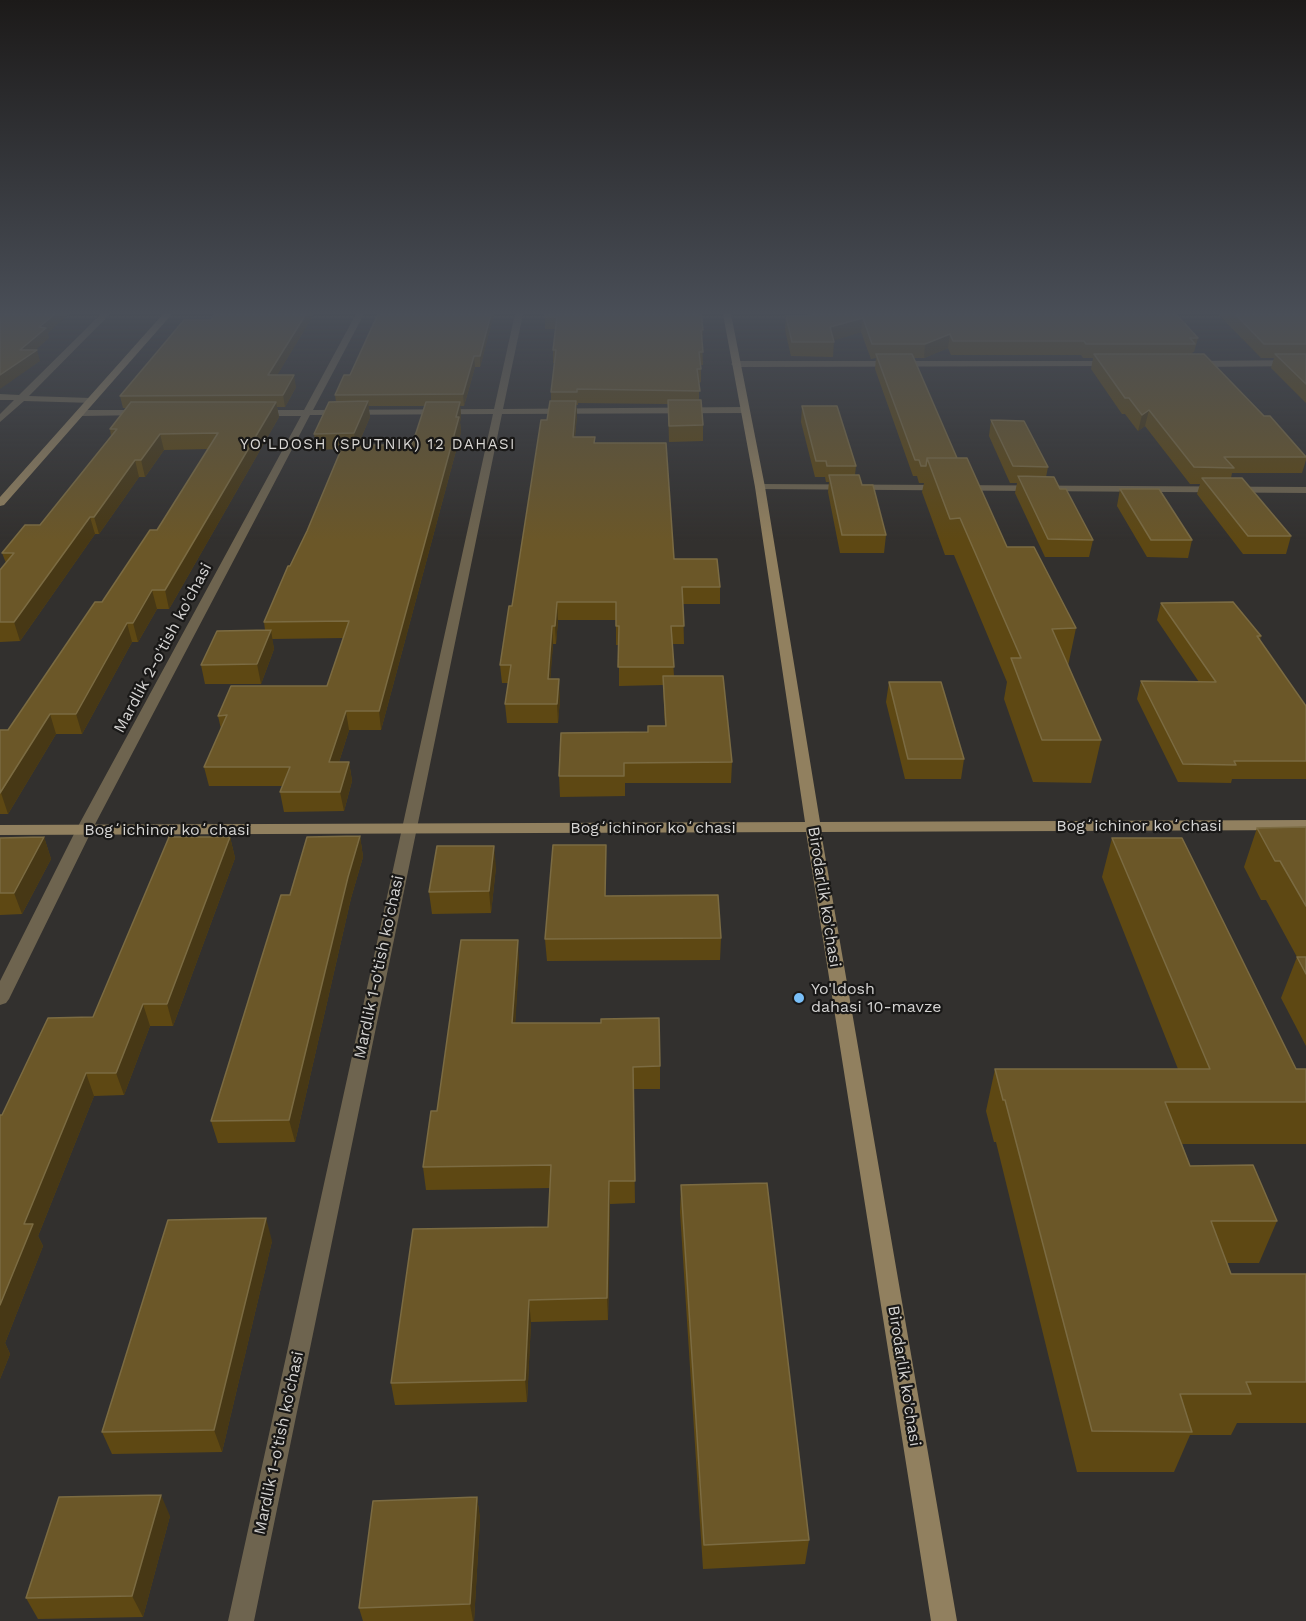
<!DOCTYPE html>
<html>
<head>
<meta charset="utf-8">
<style>
  body { margin:0 }
  canvas { display:block; background:#32302e }
</style>
</head>
<body>
<canvas width="1306" height="1621"></canvas>
<script>
const ctx = document.querySelector('canvas').getContext('2d');
ctx.lineJoin = 'round';
const toPath = rows => new Path2D(rows.map(r => 'M' + r).join(''));
function paint(path, color) { ctx.fillStyle = color; ctx.fill(path, 'evenodd'); }
function strokePath(path, color, width, dash) { ctx.strokeStyle = color; ctx.lineWidth = width; ctx.lineCap = dash ? 'butt' : 'round'; ctx.setLineDash(dash || []); ctx.stroke(path); }
function write(font, color, halo, rows, align = 'center') {
  ctx.font = font + ' "Work Sans",sans-serif'; ctx.lineWidth = 4.5; ctx.setLineDash([]); ctx.textBaseline = 'middle'; ctx.strokeStyle = halo; ctx.fillStyle = color; for (const [text, x, y, turn = 0] of rows) {
    ctx.save(); ctx.translate(x, y); ctx.rotate((+turn || 0) * Math.PI / 180); ctx.textAlign = isNaN(turn) ? turn : align; if (halo) ctx.strokeText(text, 0, 0); ctx.fillText(text, 0, 0); ctx.restore();
  }
}
paint(toPath([
  [101,314,110,314,29,396,91,398,94,399,94,403,24,401,0,422,0,414,14,400,0,400,0,394,19,395,101,314],
  [356,314,364,314,313,410,494,409,515,314,523,314,503,409,744,407,749,410,744,413,502,414,254,1621,228,1621,493,414,310,415,92,830,9,999,6,1003,0,1005,0,981,76,830,301,416,258,416,253,413,258,410,304,410,356,314],
  [1306,360,1306,366,1194,367,1190,364,1194,361,1306,360],
  [1110,361,1114,364,1113,366,735,367,731,364,735,361,1110,361],
  [141,410,146,413,144,415,81,416,76,413,81,410,141,410],
  [760,484,1306,487,1306,493,756,489,755,487,760,484]
]), '#6e644f');
paint(toPath([
  [163,314,172,314,4,505,0,506,0,497,163,314],
  [723,314,731,314,765,487,820,822,1306,820,1306,830,821,832,957,1621,931,1621,806,832,0,835,0,825,805,822,755,487,723,314]
]), '#91805f');
paint(toPath([
  [215,314,314,314,277,375,296,387,285,407,277,407,279,417,169,609,157,609,138,642,132,642,82,734,56,734,8,814,0,814,0,730,8,730,157,530,208,449,164,450,145,477,139,477,99,534,95,534,20,641,0,642,0,570,6,563,2,553,40,525,111,436,110,429,127,408,123,408,120,396,211,320],
  [494,314,480,367,475,367,464,406,460,406,461,416,460,422,461,432,381,730,349,730,339,762,349,762,352,781,344,811,284,812,280,792,283,786,209,786,204,767,221,729,218,716,327,686,343,638,272,639,274,649,261,684,205,684,201,665,265,630,264,622,307,531,341,449,317,450,314,434,336,402,335,395,350,375,356,364],
  [368,406,425,406,412,445,358,445,370,417],
  [545,314,703,330,702,342,703,365,701,365,701,382,699,383,699,400,703,425,703,441,669,442,668,404,578,403,578,405,576,405,577,416,575,437,595,443,674,559,720,587,720,604,683,604,684,644,672,644,674,676,732,762,731,783,625,783,625,796,560,797,559,776,648,732,665,726,663,685,619,686,619,645,616,645,616,620,558,620,556,644,553,644,550,679,560,698,558,723,507,723,505,704,508,683,502,683,500,665,551,401,551,392,555,363,553,363,553,350,555,329,545,329],
  [807,314,1176,314,1198,338,1194,352,1193,352,1192,354,1264,416,1306,456,1306,460,1302,473,1232,473,1231,478,1291,536,1286,554,1243,554,1197,494,1200,484,1190,484,1145,426,1138,431,1125,414,1122,414,1091,369,1093,358,1083,358,1081,355,951,355,948,348,924,358,913,358,957,458,1007,547,1076,628,1068,666,1101,740,1091,783,1033,782,1004,699,1007,682,954,555,945,555,922,492,924,483,919,483,917,476,913,476,875,369,876,358,871,359,861,332,834,340,833,357,791,356,785,330,786,316,808,316],
  [1218,314,1306,314,1306,403,1271,368,1274,358,1261,358],
  [802,406,856,466,855,475,862,485,886,535,884,553,840,553,828,492,829,482,826,482,825,477,815,477,801,422],
  [991,420,1048,467,1046,477,1060,489,1093,540,1089,557,1045,557,1015,493,1017,483,1010,483,989,436],
  [1120,489,1192,540,1188,558,1147,557,1117,506],
  [1161,603,1261,636,1260,640,1306,706,1306,779,1232,779,1231,783,1178,782,1137,699,1141,681,1199,682,1157,620],
  [889,682,964,759,961,779,905,779,886,702],
  [1306,827,1306,1046,1281,998,1297,957,1266,900,1261,900,1244,867,1257,828],
  [360,836,363,857,351,898,295,1142,218,1143,211,1121,290,895],
  [44,837,51,859,22,914,0,915,0,838],
  [230,837,235,858,173,1026,150,1026,124,1095,94,1096,38,1236,43,1246,5,1343,10,1354,0,1379,2,1115,93,1017],
  [1112,838,1296,1069,1306,1069,1306,1144,1182,1144,1190,1166,1277,1221,1259,1263,1227,1263,1231,1274,1306,1274,1306,1423,1237,1423,1231,1435,1190,1435,1174,1472,1077,1472,996,1142,994,1142,986,1111,995,1069,1178,1069,1102,877],
  [606,845,606,896,721,938,720,960,547,961,545,939],
  [496,867,491,913,432,914,429,892],
  [519,961,515,1023,660,1066,660,1089,633,1089,635,1203,610,1204,608,1320,531,1322,527,1402,395,1405,391,1383,548,1227,550,1188,426,1190,423,1167,437,1111],
  [681,1185,809,1540,805,1564,703,1569,680,1212],
  [272,1241,222,1452,112,1454,102,1432],
  [477,1497,480,1519,474,1621,363,1621,359,1608],
  [170,1516,143,1617,38,1619,26,1598]
]), '#5e4813');
paint(toPath([
  [55,314,69,314,48,333,49,338,30,355,37,350,40,361,0,389,0,375,39,327],
  [306,314,314,314,270,387,268,375],
  [491,314,494,314,480,367,480,356],
  [863,318,861,332,829,342,830,327],
  [950,334,948,348,924,358,925,344],
  [474,356,475,367,464,406,463,394],
  [294,375,296,387,285,407,283,395],
  [368,401,370,417,356,449,354,433],
  [576,401,577,416,573,453,573,437],
  [276,402,279,417,169,609,165,590],
  [460,402,461,416,460,422,461,432,381,730,379,711],
  [1149,410,1145,426,1138,431,1142,415],
  [160,434,164,450,145,477,141,460],
  [135,460,139,477,99,534,94,517],
  [90,517,95,534,20,641,14,622],
  [152,590,157,609,138,642,133,623],
  [557,602,558,620,556,644,555,626],
  [127,623,132,642,82,734,76,714],
  [552,626,553,644,549,698,548,679],
  [271,630,274,649,261,684,257,664],
  [559,679,560,698,558,723,557,704],
  [346,711,349,730,333,781,329,762],
  [50,714,56,734,8,814,1,793],
  [349,762,352,781,344,811,340,792],
  [360,836,363,857,351,898,295,1142,289,1120,348,877],
  [44,837,51,859,22,914,14,893],
  [230,837,235,858,173,1026,167,1004],
  [606,845,606,918,605,896],
  [494,846,496,867,491,913,489,891],
  [518,940,519,961,514,1046,512,1023],
  [143,1004,150,1026,124,1095,116,1073],
  [86,1073,94,1096,38,1236,43,1246,5,1343,10,1354,0,1379,0,1305,24,1224],
  [609,1181,610,1204,608,1320,607,1298],
  [266,1218,272,1241,222,1452,214,1430],
  [529,1300,531,1322,527,1402,525,1380],
  [161,1495,170,1516,143,1617,132,1596],
  [477,1497,480,1519,474,1621,473,1621,470,1604]
]), '#473815');
const building = toPath([
  [0,314,55,314,39,327,46,328,20,350,37,350,0,375,0,314],
  [215,314,306,314,268,375,294,375,283,395,120,396,184,320,211,320,215,314],
  [378,314,491,314,480,356,474,356,463,394,335,395,344,375,350,375,378,314],
  [545,314,701,314,703,330,701,330,703,352,699,352,701,369,697,369,700,391,577,389,577,392,551,392,556,350,553,350,557,317,545,317,545,314],
  [811,314,1176,314,1198,338,1190,338,1195,344,1086,344,1084,341,953,341,950,334,925,344,872,344,863,318,830,327,834,342,792,342,786,316,812,316,811,314],
  [1235,314,1306,314,1306,344,1264,344,1235,314],
  [876,354,912,354,957,458,927,458,926,466,921,466,919,460,915,460,876,354],
  [1094,354,1204,354,1264,416,1270,416,1306,457,1224,457,1234,468,1194,467,1149,410,1142,415,1129,398,1125,398,1094,354],
  [1275,354,1306,354,1306,384,1275,354],
  [668,400,701,400,703,425,669,426,668,400],
  [368,401,354,433,314,434,329,402,368,401],
  [550,401,576,401,573,437,595,437,594,443,666,443,674,559,717,559,720,587,682,587,684,626,671,626,674,667,618,667,619,626,616,626,616,602,557,602,555,626,552,626,548,679,559,679,557,704,505,704,511,665,500,665,509,606,512,606,541,420,547,420,550,401],
  [131,402,276,402,165,590,152,590,133,623,127,623,76,714,50,714,0,793,0,730,8,730,95,602,102,602,150,530,157,530,218,433,160,434,141,460,135,460,94,517,90,517,14,622,0,622,0,570,14,553,2,553,25,525,40,525,117,429,110,429,131,402],
  [426,402,460,402,456,417,459,417,379,711,346,711,329,762,349,762,340,792,280,792,290,767,204,767,227,715,218,716,231,686,327,686,349,621,264,622,288,566,290,566,307,531,343,445,412,445,426,402],
  [802,406,837,406,856,466,827,466,826,461,816,461,802,406],
  [991,420,1024,421,1048,467,1013,466,991,420],
  [927,458,967,458,1007,547,1034,547,1076,628,1052,629,1101,740,1042,740,1011,658,1021,658,960,518,950,519,927,458],
  [829,475,859,475,862,485,873,485,886,535,842,535,829,475],
  [1018,476,1054,477,1060,489,1066,489,1093,540,1048,539,1018,476],
  [1202,478,1242,478,1291,536,1248,536,1202,478],
  [1120,489,1159,489,1192,540,1151,540,1120,489],
  [1233,602,1261,636,1257,636,1306,706,1306,761,1234,761,1236,765,1183,764,1141,681,1216,682,1161,603,1233,602],
  [271,630,257,664,201,665,217,631,271,630],
  [663,676,723,676,732,762,624,763,624,776,559,776,561,733,648,732,648,726,666,726,663,676],
  [889,682,941,682,964,759,908,759,889,682],
  [1306,827,1306,906,1280,861,1275,861,1257,828,1306,827],
  [360,836,348,877,289,1120,211,1121,281,895,290,895,307,837,360,836],
  [44,837,14,893,0,893,0,838,44,837],
  [169,837,230,837,167,1004,143,1004,116,1073,86,1073,24,1224,33,1224,0,1305,0,1115,2,1115,48,1018,93,1017,169,837],
  [1112,838,1182,838,1296,1069,1306,1069,1306,1102,1165,1102,1190,1166,1253,1165,1277,1221,1211,1221,1231,1274,1306,1274,1306,1382,1246,1382,1251,1394,1180,1394,1192,1432,1092,1431,1005,1100,1003,1100,995,1069,1210,1069,1112,838],
  [553,845,606,845,605,896,718,895,721,938,545,939,553,845],
  [437,846,494,846,489,891,429,892,437,846],
  [461,940,518,940,512,1023,601,1023,601,1019,659,1018,660,1066,633,1067,635,1181,609,1181,607,1298,529,1300,525,1380,391,1383,413,1229,548,1227,551,1165,423,1167,431,1111,437,1111,461,940],
  [1297,957,1306,957,1306,974,1297,957],
  [767,1183,809,1540,704,1545,681,1185,767,1183],
  [266,1218,214,1430,102,1432,168,1220,266,1218],
  [161,1495,132,1596,26,1598,59,1497,161,1495],
  [477,1497,470,1604,359,1608,373,1501,477,1497]
]);
paint(building, '#6b5728');
strokePath(building, '#7b6b42', 1.5);
const sky = ctx.createLinearGradient(0, 0, 0, 541);
sky.addColorStop(0, '#1c1a19');
sky.addColorStop(0.58, '#494e57');
sky.addColorStop(1, '#494e5700');
ctx.fillStyle = sky;
ctx.fillRect(0, 0, 1306, 541);
for (const [x, y, r, color] of [
  [799,998,6,"#79bff8"]
]) { const dot = new Path2D(); dot.arc(x, y, r, 0, 2 * Math.PI); ctx.fillStyle = color; ctx.fill(dot); strokePath(dot, '#191817', 2); }
ctx.letterSpacing = '1.5px';
write('15px', '#d9d7d4', '#191817', [
  ["YO‘LDOSH (SPUTNIK) 12 DAHASI",378,445]
]);
ctx.letterSpacing = '0px';
write('16px', '#d4d3d2', '#191817', [
  ["Mardlik 2-o'tish ko'chasi",163,648,-62],
  ["Bogʻichinor koʻchasi",1139,826],
  ["Bogʻichinor koʻchasi",653,828],
  ["Bogʻichinor koʻchasi",167,830],
  ["Birodarlik ko'chasi",824,897,81],
  ["Mardlik 1-o'tish ko'chasi",379,967,-78],
  ["Birodarlik ko'chasi",904,1376,81],
  ["Mardlik 1-o'tish ko'chasi",279,1443,-78]
]);
write('16px', '#d4d3d2', '#191817', [
  ["Yo'ldosh",811,989],
  ["dahasi 10-mavze",811,1007]
], 'left');
</script>
</body>
</html>
